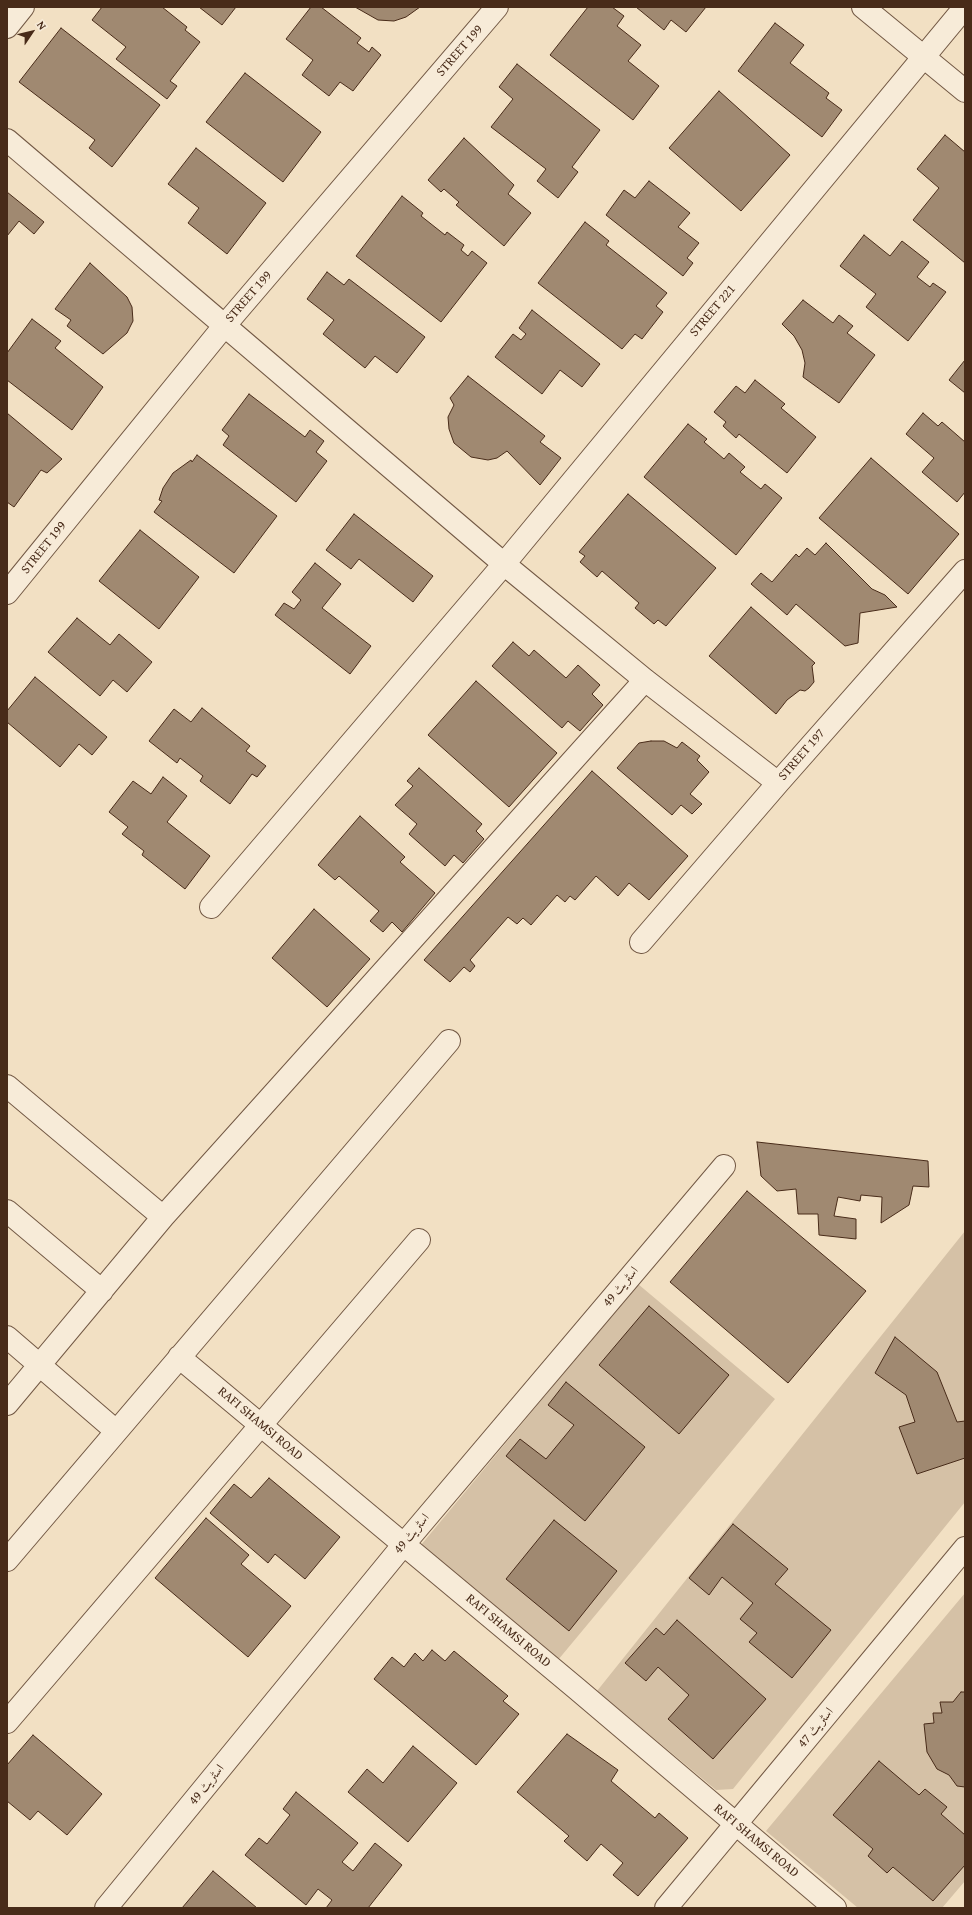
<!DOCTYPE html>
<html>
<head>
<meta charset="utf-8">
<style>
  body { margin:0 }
  #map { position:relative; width:972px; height:1915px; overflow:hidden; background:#f2e0c3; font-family:"Gentium Book Plus",serif }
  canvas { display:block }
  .frame { position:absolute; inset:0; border:8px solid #482b19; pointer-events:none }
  .north { position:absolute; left:12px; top:12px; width:40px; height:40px; -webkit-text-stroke:3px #f7ebd8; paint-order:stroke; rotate:55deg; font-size:11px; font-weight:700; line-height:16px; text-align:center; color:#482b19 }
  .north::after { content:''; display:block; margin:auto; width:14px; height:18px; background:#482b19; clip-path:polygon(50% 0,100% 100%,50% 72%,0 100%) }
</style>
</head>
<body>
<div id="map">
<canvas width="972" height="1915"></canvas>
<div class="frame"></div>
<div class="north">N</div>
</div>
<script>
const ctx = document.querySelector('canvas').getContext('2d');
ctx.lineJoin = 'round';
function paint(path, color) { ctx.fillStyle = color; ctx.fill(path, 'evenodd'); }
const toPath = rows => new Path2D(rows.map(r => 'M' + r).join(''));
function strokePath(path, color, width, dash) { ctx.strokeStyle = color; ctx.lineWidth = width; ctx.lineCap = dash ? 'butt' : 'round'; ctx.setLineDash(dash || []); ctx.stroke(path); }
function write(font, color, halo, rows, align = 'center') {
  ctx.font = font + ' "Gentium Book Plus",Amiri,serif'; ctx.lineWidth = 3; ctx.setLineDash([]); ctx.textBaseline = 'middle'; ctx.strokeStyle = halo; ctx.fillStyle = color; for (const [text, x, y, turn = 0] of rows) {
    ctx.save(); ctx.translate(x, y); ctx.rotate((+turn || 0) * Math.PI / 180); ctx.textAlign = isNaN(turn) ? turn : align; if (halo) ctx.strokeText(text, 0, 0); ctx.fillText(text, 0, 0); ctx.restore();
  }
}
paint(toPath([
  [965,1231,965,1502,733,1789,716,1790,597,1691],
  [638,1284,775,1399,558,1660,421,1545],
  [965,1593,965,1881,942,1908,858,1908,766,1831]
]), '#d5c1a6');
const building = toPath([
  [102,7,162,7,187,27,185,30,200,42,170,81,177,86,167,99,116,59,126,47,92,20,102,7],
  [199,7,236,7,222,25,199,7],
  [311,7,321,7,361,38,357,43,369,52,372,47,381,55,353,91,340,82,329,96,302,75,313,60,286,39,311,7],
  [355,7,420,7,406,17,394,21,378,20,355,7],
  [588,7,612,7,624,16,617,26,641,45,628,61,659,86,633,120,550,55,588,7],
  [636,7,706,7,686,32,671,20,664,30,636,7],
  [775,23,804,45,790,63,829,93,826,98,842,110,822,137,738,71,775,23],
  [61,28,160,105,112,167,89,148,95,140,19,82,61,28],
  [517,64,600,130,572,167,578,172,558,198,537,181,546,169,491,127,513,99,499,87,517,64],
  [245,73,321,132,283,182,206,122,245,73],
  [719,91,790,155,741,211,669,148,719,91],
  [945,135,965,152,965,263,913,220,939,188,917,169,945,135],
  [464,138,514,185,508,194,531,213,504,246,456,205,459,202,444,189,441,192,428,180,464,138],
  [196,148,266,203,227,254,188,223,199,208,168,184,196,148],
  [649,181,690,213,678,227,699,243,687,258,693,263,683,276,606,215,624,190,635,198,649,181],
  [7,192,44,222,34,234,19,221,7,236,7,192],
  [402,196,423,213,421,216,445,235,447,232,464,245,461,250,468,256,472,251,487,263,441,322,356,256,402,196],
  [585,222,609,241,606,245,667,293,656,306,663,312,642,339,635,334,622,349,538,283,585,222],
  [864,235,890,256,902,241,929,262,917,277,930,287,933,283,946,292,908,341,866,307,876,294,840,266,864,235],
  [90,263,127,297,132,307,133,321,127,333,103,354,67,326,71,320,55,309,90,263],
  [327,272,344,285,349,279,425,337,397,373,375,356,365,368,323,334,334,320,307,299,327,272],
  [803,300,833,323,839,315,853,326,847,333,875,355,839,403,803,377,805,363,802,350,794,336,782,324,803,300],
  [532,310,600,364,582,387,560,370,542,394,495,357,513,334,521,340,526,334,519,328,532,310],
  [32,319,61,341,55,348,103,387,72,430,7,380,7,353,32,319],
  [965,360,965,393,949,380,965,360],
  [468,376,545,436,540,442,561,458,540,485,507,451,497,458,488,460,471,457,454,443,449,429,448,417,454,405,450,398,468,376],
  [755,380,785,404,781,408,816,437,787,473,739,434,736,438,723,426,726,422,714,412,736,386,745,393,755,380],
  [249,394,305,437,310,430,324,441,316,452,327,461,296,502,223,445,229,436,222,430,249,394],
  [7,413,62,459,47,473,41,470,14,507,7,502,7,413],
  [923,413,938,426,942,422,965,442,965,492,957,502,922,472,934,458,906,434,923,413],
  [688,424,707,439,704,442,724,459,729,453,745,467,740,472,761,489,765,484,782,498,736,555,644,477,688,424],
  [197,455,277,516,234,573,154,512,162,501,159,500,163,488,173,473,191,460,192,462,197,455],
  [871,458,959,534,908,594,819,518,871,458],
  [628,494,716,568,666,626,658,620,654,624,635,608,639,603,602,571,597,577,580,562,585,556,579,552,628,494],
  [354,514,433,576,413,602,359,559,351,569,326,550,354,514],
  [140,530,199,577,159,629,99,581,140,530],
  [826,543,872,589,885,595,897,607,860,613,858,643,845,646,796,604,787,615,751,584,761,573,772,582,796,554,799,557,807,548,815,555,826,543],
  [315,563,341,584,322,608,371,646,350,674,275,615,284,603,294,609,301,600,292,592,315,563],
  [751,607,815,663,812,666,814,682,809,688,805,691,800,690,787,700,776,714,709,656,751,607],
  [77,618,110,645,119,634,152,662,127,692,113,680,100,696,48,652,77,618],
  [513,642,529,656,534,650,566,678,578,665,600,685,592,694,603,705,580,731,568,721,562,728,492,666,513,642],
  [35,677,107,737,92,755,79,744,60,767,7,722,7,711,35,677],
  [476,681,557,753,509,807,428,735,476,681],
  [202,708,250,746,246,751,266,766,257,777,252,774,230,804,200,781,203,776,180,758,177,763,149,741,174,709,191,722,202,708],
  [651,741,664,741,677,748,682,742,700,756,697,760,709,772,690,794,702,804,692,814,681,805,672,815,617,768,639,743,651,741],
  [419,768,482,824,476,831,484,839,463,863,454,855,445,866,409,834,417,824,395,805,413,786,407,781,419,768],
  [592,771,688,856,649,900,629,883,618,896,596,876,575,900,570,896,565,902,557,895,531,925,523,918,517,924,508,917,470,960,475,966,470,972,464,967,450,982,424,960,592,771],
  [163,777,187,796,167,822,210,856,185,889,142,855,144,851,122,834,128,827,109,812,133,781,151,794,163,777],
  [360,816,405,857,400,862,435,893,402,932,392,922,383,932,370,921,379,911,339,876,335,880,318,865,360,816],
  [314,909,370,959,327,1007,272,958,314,909],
  [757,1142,928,1161,929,1187,913,1186,909,1205,881,1223,882,1197,861,1195,860,1201,838,1197,834,1216,856,1219,856,1239,819,1235,818,1214,798,1214,796,1189,777,1191,761,1176,757,1142],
  [747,1191,866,1291,788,1383,670,1282,747,1191],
  [649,1306,729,1375,679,1434,599,1365,649,1306],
  [895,1337,937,1372,957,1422,965,1421,965,1458,917,1474,899,1427,915,1422,906,1395,875,1373,895,1337],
  [566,1382,645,1447,585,1521,506,1456,520,1439,546,1459,574,1425,548,1405,566,1382],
  [269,1478,340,1537,305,1579,275,1554,268,1563,210,1513,234,1484,251,1498,269,1478],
  [206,1518,249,1555,241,1564,291,1606,248,1657,155,1578,206,1518],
  [554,1520,617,1571,569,1631,506,1579,554,1520],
  [733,1524,788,1569,775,1584,831,1630,792,1678,749,1642,757,1633,740,1619,753,1603,722,1577,709,1595,689,1578,733,1524],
  [677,1620,766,1699,713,1759,668,1719,689,1695,658,1667,646,1681,625,1663,656,1628,664,1635,677,1620],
  [432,1650,445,1661,454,1651,508,1696,503,1701,519,1714,476,1765,374,1679,392,1657,404,1667,415,1653,423,1661,432,1650],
  [961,1692,965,1692,965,1787,957,1786,949,1775,937,1769,927,1752,924,1724,934,1723,933,1713,942,1713,940,1702,953,1702,961,1692],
  [567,1734,618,1770,611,1781,655,1818,659,1813,688,1838,638,1896,613,1875,623,1863,601,1844,587,1861,564,1841,569,1836,517,1792,567,1734],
  [33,1735,102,1794,67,1835,38,1811,30,1820,7,1801,7,1765,33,1735],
  [413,1746,457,1783,408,1842,348,1792,367,1769,383,1783,413,1746],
  [879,1761,919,1795,925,1789,947,1807,941,1814,965,1835,965,1865,933,1901,893,1867,887,1873,868,1856,873,1849,833,1815,879,1761],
  [296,1792,358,1843,342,1862,353,1871,375,1843,402,1865,368,1908,326,1908,332,1900,318,1889,306,1905,245,1855,259,1838,267,1844,290,1815,283,1809,296,1792],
  [213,1871,257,1908,182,1908,213,1871]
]);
paint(building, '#a08971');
strokePath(building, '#482b19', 1);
const street = toPath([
  [863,7,965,91],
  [7,27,23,7],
  [7,140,504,564,645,680,778,783],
  [7,593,225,325,497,7],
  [211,907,504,564,965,7],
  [641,942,778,783,965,571],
  [7,1086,163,1217],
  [7,1211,102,1291],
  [7,1337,116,1431],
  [179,1357,577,1689,835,1908],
  [7,1404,163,1217,645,680],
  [7,1560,449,1041],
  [7,1722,419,1240],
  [106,1908,404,1544,724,1166],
  [666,1908,965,1548]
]);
strokePath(street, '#725844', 24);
strokePath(street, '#f7ebd8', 22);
write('13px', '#482b19', '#f7ebd8', [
  ["STREET 199",460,51,-49],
  ["STREET 199",249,297,-49],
  ["STREET 221",713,311,-50],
  ["STREET 199",44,548,-51],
  ["STREET 197",802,755,-49],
  ["اسٹریٹ 49",621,1287,-50],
  ["RAFI SHAMSI ROAD",260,1424,40],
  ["اسٹریٹ 49",412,1534,-50],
  ["RAFI SHAMSI ROAD",508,1631,40],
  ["اسٹریٹ 47",816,1728,-50],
  ["اسٹریٹ 49",207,1785,-51],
  ["RAFI SHAMSI ROAD",756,1841,40]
]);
</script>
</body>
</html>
